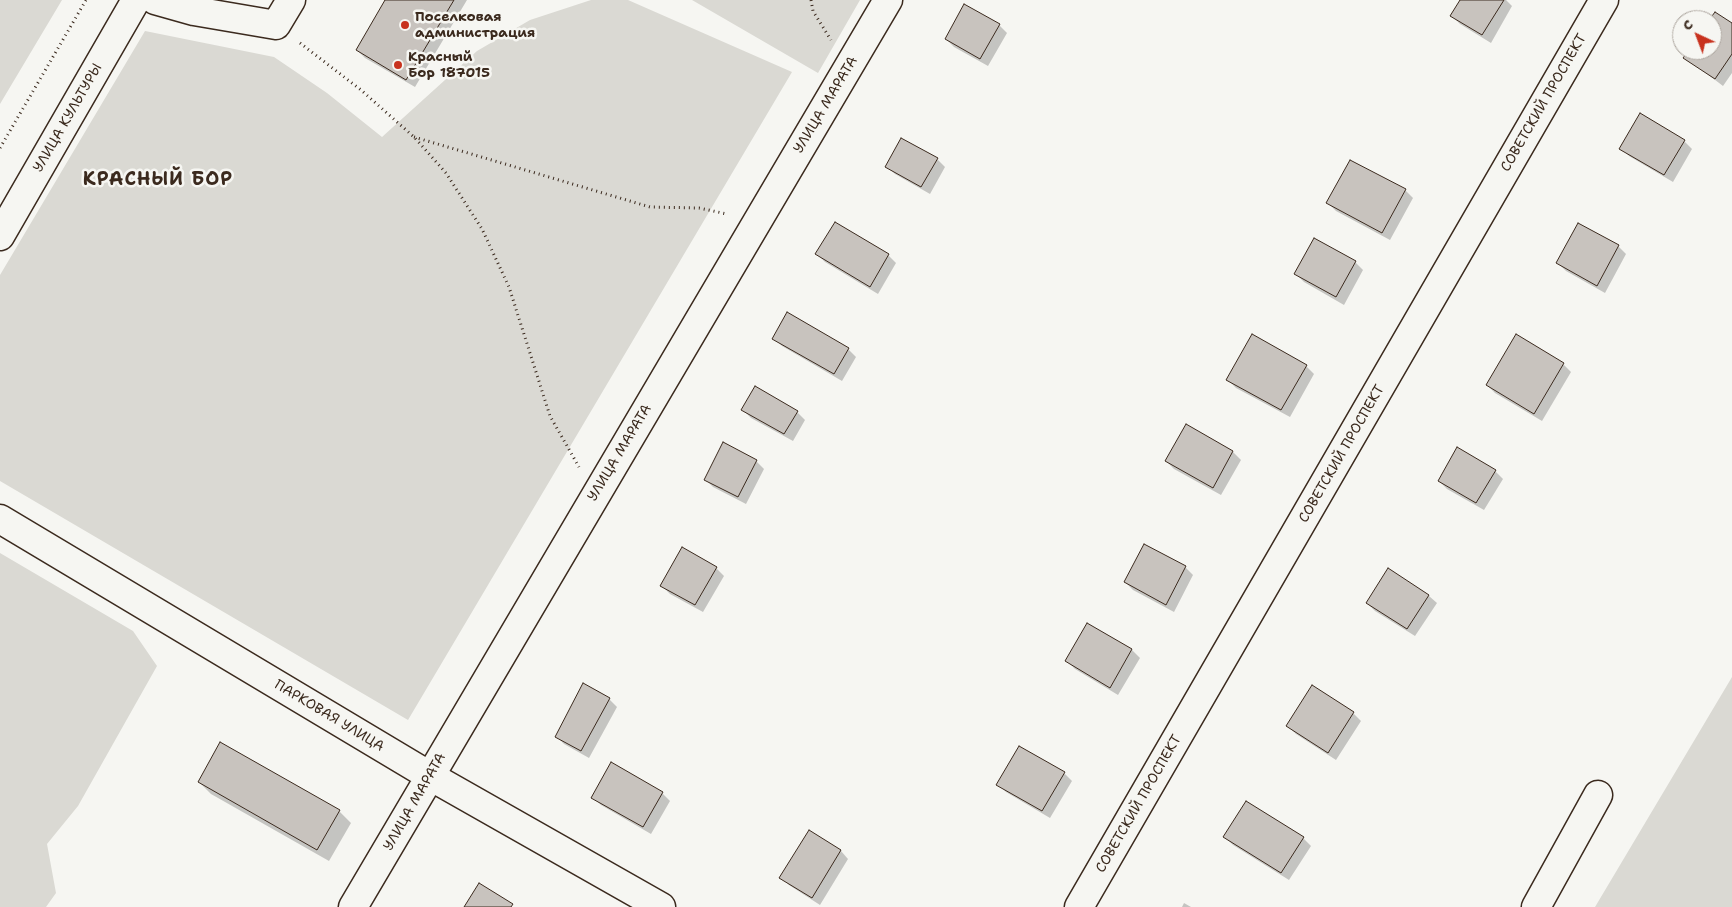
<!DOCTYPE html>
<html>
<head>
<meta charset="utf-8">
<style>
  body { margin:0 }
  #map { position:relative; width:1732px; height:907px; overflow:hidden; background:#f6f6f2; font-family:"Shantell Sans",sans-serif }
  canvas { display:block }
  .north { position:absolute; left:1672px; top:10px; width:50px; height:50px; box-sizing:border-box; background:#f6f6f2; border:1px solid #aba49d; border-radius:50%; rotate:317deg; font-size:14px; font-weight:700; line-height:20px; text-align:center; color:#3b2a1e }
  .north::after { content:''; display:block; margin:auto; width:18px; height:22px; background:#c8321e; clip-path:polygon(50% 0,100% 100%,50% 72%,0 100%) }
</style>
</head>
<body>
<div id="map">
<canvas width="1732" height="907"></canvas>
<div class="north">С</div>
</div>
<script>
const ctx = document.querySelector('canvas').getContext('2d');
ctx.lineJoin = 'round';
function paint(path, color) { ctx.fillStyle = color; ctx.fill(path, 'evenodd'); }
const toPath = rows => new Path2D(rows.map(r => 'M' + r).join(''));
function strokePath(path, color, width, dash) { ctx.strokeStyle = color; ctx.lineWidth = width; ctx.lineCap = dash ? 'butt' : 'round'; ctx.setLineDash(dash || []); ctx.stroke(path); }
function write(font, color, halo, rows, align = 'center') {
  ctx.font = font + ' "Shantell Sans",sans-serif'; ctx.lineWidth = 5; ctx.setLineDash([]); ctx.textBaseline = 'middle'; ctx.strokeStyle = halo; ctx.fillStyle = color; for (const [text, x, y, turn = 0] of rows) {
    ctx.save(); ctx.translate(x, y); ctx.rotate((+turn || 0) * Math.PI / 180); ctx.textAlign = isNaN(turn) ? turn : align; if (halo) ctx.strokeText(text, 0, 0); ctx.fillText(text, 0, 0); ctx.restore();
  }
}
paint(toPath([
  [0,0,62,0,0,104],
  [591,0,628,0,792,72,408,720,0,481,0,275,145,31,274,57,327,93,382,137,477,51,530,20],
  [692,0,860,0,818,73],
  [0,553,133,631,157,666,78,806,47,844,56,893,46,907,0,907],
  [1732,677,1732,907,1595,907]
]), '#dad9d3');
paint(toPath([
  [387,0,467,0,415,87,365,58,357,50],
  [1461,0,1506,0,1512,6,1491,43,1460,24,1452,16],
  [1715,13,1732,25,1732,73,1723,86,1685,57,1690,50,1712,50,1711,20],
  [999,25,1007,33,988,66,954,47,946,39],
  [1684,141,1692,149,1673,182,1629,156,1621,148],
  [937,159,945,167,930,194,895,174,887,166],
  [1405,190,1413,198,1390,240,1336,211,1328,203],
  [836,224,888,255,896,263,878,294,825,262,817,254],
  [1579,225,1618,246,1626,254,1605,293,1566,271,1558,263],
  [1355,262,1363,270,1344,305,1304,282,1296,274],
  [774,338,848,349,856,357,842,381,782,346],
  [1563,364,1571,372,1542,421,1495,393,1487,385],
  [1306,366,1314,374,1290,417,1236,388,1228,380],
  [743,410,797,412,805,420,793,441,751,418],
  [1186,426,1233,452,1241,460,1221,495,1174,469,1166,461],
  [756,461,764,469,746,504,713,487,705,479],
  [1495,471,1503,479,1484,510,1447,489,1439,481],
  [1144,546,1185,567,1193,575,1174,612,1133,590,1125,582],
  [716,568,724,576,703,612,670,594,662,586],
  [1429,596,1437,603,1415,636,1375,611,1367,603],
  [1088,625,1132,650,1140,658,1118,695,1075,669,1067,661],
  [609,699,617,707,589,758,564,744,556,736],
  [1353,713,1361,721,1336,760,1296,734,1288,726],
  [1064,773,1072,781,1050,818,1006,792,998,784],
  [199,782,339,811,351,823,329,861,211,794],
  [662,793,670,801,651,834,601,805,593,797],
  [809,832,841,851,848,859,820,905,789,885,781,877],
  [1225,837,1303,838,1311,846,1289,880,1233,845],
  [1184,903,1191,907,1182,907]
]), '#0003');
const building = toPath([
  [385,0,454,0,406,80,356,50,385,0],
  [1460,0,1504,0,1482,35,1450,16,1460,0],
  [964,4,1000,24,980,59,945,39,964,4],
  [1715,12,1732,23,1732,54,1715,79,1683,58,1689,50,1712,50,1712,20,1709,20,1715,12],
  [1640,113,1685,140,1664,175,1619,149,1640,113],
  [901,138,938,158,921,187,885,167,901,138],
  [1350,160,1406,189,1382,233,1326,203,1350,160],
  [835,222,889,254,870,287,815,254,835,222],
  [1578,223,1619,245,1597,286,1556,263,1578,223],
  [1314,238,1356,261,1336,297,1294,274,1314,238],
  [787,312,849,348,834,374,772,339,787,312],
  [1252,334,1307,365,1281,410,1226,380,1252,334],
  [1516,334,1564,363,1534,414,1486,385,1516,334],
  [755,386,798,411,784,434,741,410,755,386],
  [1186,424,1233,451,1213,488,1165,461,1186,424],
  [723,442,757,460,738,497,704,480,723,442],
  [1457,447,1496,470,1476,503,1438,481,1457,447],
  [1144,544,1186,566,1166,605,1124,582,1144,544],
  [682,547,717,567,695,605,660,586,682,547],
  [1388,568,1429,595,1407,629,1366,603,1388,568],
  [1087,623,1132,649,1110,688,1065,661,1087,623],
  [583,683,610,698,581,751,555,737,583,683],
  [1312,685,1354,712,1328,753,1286,726,1312,685],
  [220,742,340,810,317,850,198,782,220,742],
  [1019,746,1065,772,1042,811,996,785,1019,746],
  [611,762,663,792,643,827,591,798,611,762],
  [1246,801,1304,837,1281,873,1223,837,1246,801],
  [809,830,841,850,812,898,779,878,809,830],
  [479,883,513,904,511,907,464,907,479,883]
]);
paint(building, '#c8c3be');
strokePath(building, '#3b2a1e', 1);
const minor = toPath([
  [155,0,194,11,276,25,291,0],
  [0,236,136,0],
  [0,519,430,776,661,907],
  [353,907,888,0],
  [1079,907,1604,0],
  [1536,907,1598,795]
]);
strokePath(minor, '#3b2a1e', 31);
strokePath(toPath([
  [811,0,813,11,831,40],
  [300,43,361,90,414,137,446,173,482,229,509,287,550,416,579,467],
  [414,137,650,207,699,208,727,214],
  [0,148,86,0]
]), '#3b2a1e', 3, [1, 4]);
strokePath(minor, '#f6f6f2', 28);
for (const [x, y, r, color] of [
  [405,25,5,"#c8321e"],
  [398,65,5,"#c8321e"]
]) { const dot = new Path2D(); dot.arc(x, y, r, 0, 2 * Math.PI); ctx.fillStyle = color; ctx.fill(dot); strokePath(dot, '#f6f6f2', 2); }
write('bold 14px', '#3b2a1e', '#f6f6f2', [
  ["Поселковая",415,17],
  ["администрация",415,33],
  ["Красный",408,57],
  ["Бор 187015",408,73]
], 'left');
write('14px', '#3b2a1e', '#f6f6f2', [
  ["СОВЕТСКИЙ ПРОСПЕКТ",1544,103,-60],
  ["УЛИЦА МАРАТА",826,105,-59],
  ["УЛИЦА КУЛЬТУРЫ",68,118,-60],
  ["УЛИЦА МАРАТА",620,453,-59],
  ["СОВЕТСКИЙ ПРОСПЕКТ",1342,454,-60],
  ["ПАРКОВАЯ УЛИЦА",329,716,31],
  ["УЛИЦА МАРАТА",415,802,-60],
  ["СОВЕТСКИЙ ПРОСПЕКТ",1139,804,-60]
]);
ctx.letterSpacing = '1px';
write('bold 19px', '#3b2a1e', '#f6f6f2', [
  ["КРАСНЫЙ БОР",158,180]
]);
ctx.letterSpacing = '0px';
</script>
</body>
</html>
